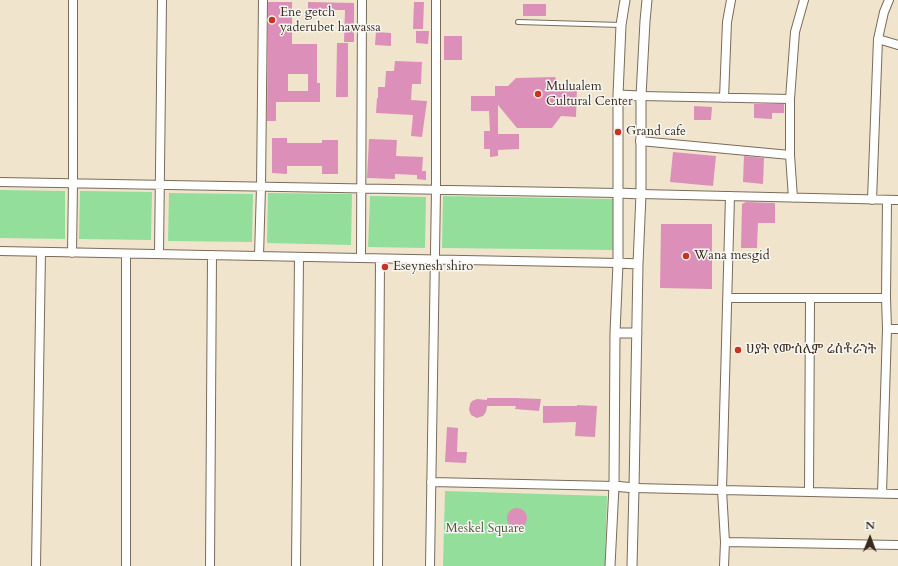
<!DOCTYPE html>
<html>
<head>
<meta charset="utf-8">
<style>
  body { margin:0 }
  #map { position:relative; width:898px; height:566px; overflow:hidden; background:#f0e5cc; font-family:Cardo,serif }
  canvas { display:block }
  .north { position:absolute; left:850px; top:518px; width:40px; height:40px; -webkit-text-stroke:3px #f6f6f2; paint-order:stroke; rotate:1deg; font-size:11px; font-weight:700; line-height:16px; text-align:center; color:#3b2a1e }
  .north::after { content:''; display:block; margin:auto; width:14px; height:18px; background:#3b2a1e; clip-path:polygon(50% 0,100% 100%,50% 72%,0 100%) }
</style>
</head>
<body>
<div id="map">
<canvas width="898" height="566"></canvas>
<div class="north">N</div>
</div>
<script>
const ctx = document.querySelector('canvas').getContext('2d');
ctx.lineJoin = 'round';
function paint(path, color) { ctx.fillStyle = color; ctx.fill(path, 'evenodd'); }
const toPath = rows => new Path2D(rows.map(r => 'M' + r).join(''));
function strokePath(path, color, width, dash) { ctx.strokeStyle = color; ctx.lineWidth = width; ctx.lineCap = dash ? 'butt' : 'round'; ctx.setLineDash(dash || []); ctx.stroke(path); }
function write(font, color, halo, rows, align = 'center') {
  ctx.font = font + ' Cardo,"Noto Serif Ethiopic",serif'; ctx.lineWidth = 3; ctx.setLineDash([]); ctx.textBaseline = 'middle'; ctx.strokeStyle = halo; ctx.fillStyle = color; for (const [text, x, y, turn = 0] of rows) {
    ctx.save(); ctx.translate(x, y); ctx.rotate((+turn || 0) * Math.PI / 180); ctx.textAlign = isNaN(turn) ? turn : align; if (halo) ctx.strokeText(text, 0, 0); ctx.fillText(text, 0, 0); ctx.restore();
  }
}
paint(toPath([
  [0,190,65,191,65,239,0,238],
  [80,191,152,192,151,240,79,239],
  [169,193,253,194,252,242,168,241],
  [268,193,352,194,351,245,267,243],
  [370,196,426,197,425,248,368,247],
  [443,196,617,199,616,250,442,248],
  [445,491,607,496,605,566,443,566]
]), '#93de9a');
paint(toPath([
  [268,2,292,2,292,44,317,44,317,83,320,83,320,102,276,102,276,121,267,121],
  [288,74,308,74,308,91,288,91],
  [308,2,354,3,354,42,344,42,345,10,308,10],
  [414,2,424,2,423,29,413,29],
  [523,4,546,4,546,16,523,16],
  [416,31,429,31,428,44,416,43],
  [376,32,391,33,391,46,375,45],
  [444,36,462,36,462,60,444,60],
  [337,43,348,43,348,97,336,97],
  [395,61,422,62,421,84,412,84,411,100,427,101,422,137,411,136,413,115,376,113,377,98,378,98,378,87,385,87,386,71,394,71],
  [555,77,561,87,577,88,576,117,561,116,552,128,517,128,498,105,498,134,519,134,519,149,498,150,498,156,490,157,490,149,484,149,484,131,490,131,489,111,471,111,471,96,495,96,495,86,508,86,516,78],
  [754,104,784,104,784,113,772,113,772,119,754,118],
  [694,106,712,107,711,120,694,120],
  [272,138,287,138,287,143,322,143,322,140,338,140,338,174,322,174,322,166,287,166,287,174,272,173],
  [369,139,397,140,396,156,423,157,422,171,426,171,426,180,417,179,417,175,395,174,395,179,367,178],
  [673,152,716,156,713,186,670,182],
  [744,156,764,158,763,184,743,182],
  [746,202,775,203,775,223,758,223,757,248,741,248,742,204],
  [661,224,712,224,712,289,660,288],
  [487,398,516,398,541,399,539,411,515,409,516,406,487,406,486,412,483,416,477,418,471,415,469,410,470,404,472,401,477,399,487,400],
  [577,405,597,406,595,437,575,436,576,422,543,423,543,406,577,406],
  [447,427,458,428,457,452,467,452,466,463,445,462],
  '507 518a10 10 0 1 1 20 0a10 10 0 1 1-20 0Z'
]), '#dc8fb8');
const service = toPath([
  [518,22,621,25]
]);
const minor = toPath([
  [878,39,898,45],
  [641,96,790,99],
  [724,98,727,22,731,0],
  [640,141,790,155],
  [0,182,618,193],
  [641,194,898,200],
  [793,198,790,155,790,99,795,32,804,0],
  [872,200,878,39,884,12,889,0],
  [0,251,618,263],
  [72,253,73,183,73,0],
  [159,254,162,0],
  [259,256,261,187,263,0],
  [361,258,362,0],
  [728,298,886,298],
  [887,329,898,329],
  [431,482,614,486],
  [634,488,898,494],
  [809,492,810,298],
  [882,493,887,329,886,298,887,200],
  [725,542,898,545],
  [36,566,41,252],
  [126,566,126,254],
  [210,566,212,255],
  [296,566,299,257],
  [378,566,380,259],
  [430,566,436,190,436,0],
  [724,566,725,542,722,490,730,196]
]);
const tertiary = toPath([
  [618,95,641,96],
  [618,193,641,194],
  [618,263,638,264],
  [615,333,637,333],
  [614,486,634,488],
  [610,566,614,486,615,333,618,263,618,95,621,25,625,0],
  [632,566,634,488,638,264,641,194,641,96,645,21,647,0]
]);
strokePath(service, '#7a6b5b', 6);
strokePath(minor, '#7a6b5b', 10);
strokePath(tertiary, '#7a6b5b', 11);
strokePath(service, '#fff', 4);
strokePath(minor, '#fff', 8);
strokePath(tertiary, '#fff', 9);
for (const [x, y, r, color] of [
  [272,20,4,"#c8321e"],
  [538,94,4,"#c8321e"],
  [618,132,4,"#c8321e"],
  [686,256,4,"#c8321e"],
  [385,267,4,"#c8321e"],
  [738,350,4,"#c8321e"]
]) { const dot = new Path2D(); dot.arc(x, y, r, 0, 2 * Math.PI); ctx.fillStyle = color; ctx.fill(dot); strokePath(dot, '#f6f6f2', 1.5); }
write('13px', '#3b2a1e', '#f6f6f2', [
  ["Ene getch",280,13],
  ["yaderubet hawassa",280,28],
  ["Mulualem",546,87],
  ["Cultural Center",546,102],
  ["Grand cafe",626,132],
  ["Wana mesgid",694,256],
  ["Eseynesh shiro",393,267],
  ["ሀያት የሙስሊም ሬስቶራንት",746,350]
], 'left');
write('13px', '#51573d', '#f6f6f2', [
  ["Meskel Square",485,529]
]);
</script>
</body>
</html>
